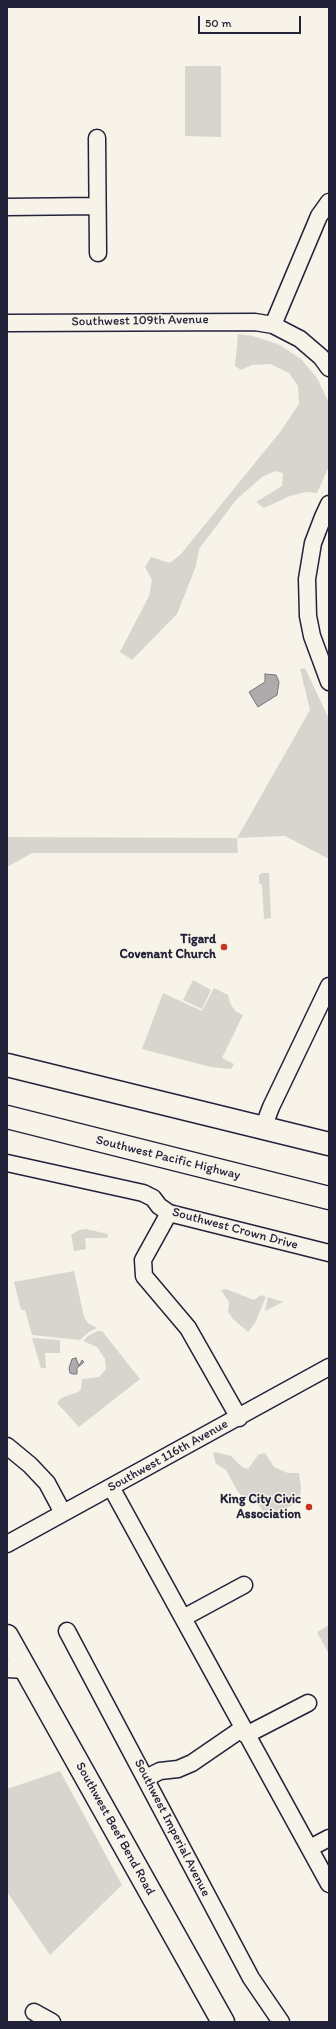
<!DOCTYPE html>
<html>
<head>
<meta charset="utf-8">
<style>
  body { margin:0 }
  #map { position:relative; width:336px; height:2029px; overflow:hidden; background:#f7f3e8; font-family:Itim,sans-serif }
  canvas { display:block }
  .frame { position:absolute; inset:0; border:8px solid #22223b; pointer-events:none }
  .scale { position:absolute; left:198px; top:16px; width:103px; height:18px; box-sizing:border-box; border:2px solid #22223b; border-top:0; padding-left:5px; font-size:12px; line-height:14px; white-space:nowrap; color:#22223b; -webkit-text-stroke:3px #f7f3e8; paint-order:stroke }
</style>
</head>
<body>
<div id="map">
<canvas width="336" height="2029"></canvas>
<div class="frame"></div>
<div class="scale">50 m</div>
</div>
<script>
const ctx = document.querySelector('canvas').getContext('2d');
ctx.lineJoin = 'round';
function paint(path, color) { ctx.fillStyle = color; ctx.fill(path, 'evenodd'); }
const toPath = rows => new Path2D(rows.map(r => 'M' + r).join(''));
function strokePath(path, color, width, dash) { ctx.strokeStyle = color; ctx.lineWidth = width; ctx.lineCap = dash ? 'butt' : 'round'; ctx.setLineDash(dash || []); ctx.stroke(path); }
function write(font, color, halo, rows, align = 'center') {
  ctx.font = font + ' Itim,sans-serif'; ctx.lineWidth = 3; ctx.setLineDash([]); ctx.textBaseline = 'middle'; ctx.strokeStyle = halo; ctx.fillStyle = color; for (const [text, x, y, turn = 0] of rows) {
    ctx.save(); ctx.translate(x, y); ctx.rotate((+turn || 0) * Math.PI / 180); ctx.textAlign = isNaN(turn) ? turn : align; if (halo) ctx.strokeText(text, 0, 0); ctx.fillText(text, 0, 0); ctx.restore();
  }
}
paint(toPath([
  [185,66,221,66,221,137,185,136],
  [238,334,253,336,280,345,301,359,317,378,329,403,329,466,317,493,306,492,290,496,264,508,256,502,282,486,283,473,275,471,262,477,236,500,199,549,196,566,177,614,132,660,120,652,149,596,152,580,145,567,151,557,170,563,181,554,280,432,299,404,298,386,289,373,270,364,252,365,241,370,235,366],
  [305,668,329,719,329,859,285,836,237,838,238,853,32,853,7,867,7,837,237,838,310,710,300,669],
  [262,873,269,873,271,918,264,919,262,885,259,883,259,875],
  [193,980,211,990,202,1009,183,1000],
  [214,988,228,995,230,1003,235,1011,243,1015,222,1058,234,1064,231,1069,211,1067,142,1049,163,993,202,1011],
  [86,1229,108,1234,107,1238,85,1238,86,1249,74,1251,71,1235,79,1230],
  [74,1271,84,1317,88,1323,97,1328,89,1332,80,1340,32,1335,25,1310,21,1310,14,1282],
  [226,1289,254,1300,261,1295,266,1297,255,1323,248,1332,233,1319,228,1312,229,1302,221,1290],
  [268,1297,283,1302,265,1311],
  [98,1331,102,1331,140,1379,79,1427,57,1403,61,1398,78,1392,81,1389,82,1379,99,1377,106,1369,105,1359,97,1347,83,1341,88,1336],
  [32,1338,60,1340,60,1353,45,1353,46,1368,41,1368],
  [215,1452,231,1456,242,1467,248,1469,258,1455,265,1453,274,1467,288,1473,299,1473,301,1488,300,1496,292,1505,268,1518,254,1499,246,1500,238,1492,226,1470,216,1464,213,1454],
  [329,1625,329,1654,317,1632],
  [60,1771,122,1885,50,1955,7,1892,7,1789]
]), '#d8d5cf');
const water = toPath([
  [265,674,276,675,279,682,277,695,258,707,249,692,265,682,265,674],
  [76,1358,79,1366,82,1360,84,1362,77,1368,77,1374,73,1374,70,1373,69,1368,72,1359,76,1358]
]);
paint(water, '#aeabad');
strokePath(water, '#76747f', 1);
const street = toPath([
  [97,138,98,253],
  [7,207,97,206],
  [7,323,255,322,273,325,300,339,321,357,329,368],
  [273,325,319,216,329,202],
  [329,504,323,517,313,543,307,579,308,616,312,636,329,682],
  [263,1128,271,1107,329,986],
  [7,1163,143,1193,153,1198,159,1206,169,1213,329,1253],
  [169,1213,143,1260,144,1276,188,1328,239,1418],
  [7,1446,30,1465,47,1483,63,1513],
  [111,1487,329,1884],
  [7,1544,329,1367],
  [183,1618,244,1585],
  [67,1631,251,1978,281,2022],
  [7,1669,26,1670],
  [246,1735,308,1703],
  [146,1778,160,1771,178,1769,192,1763,243,1728],
  [310,1848,329,1838],
  [34,2012,52,2022]
]);
const secondary = toPath([
  [7,1636,223,2022]
]);
const highway = toPath([
  [7,1065,329,1144],
  [7,1117,329,1198]
]);
strokePath(street, '#22223b', 19);
strokePath(secondary, '#22223b', 25);
strokePath(highway, '#22223b', 25);
strokePath(street, '#f7f3e8', 16);
strokePath(secondary, '#f7f3e8', 22);
strokePath(highway, '#f7f3e8', 22);
for (const [x, y, r, color] of [
  [224,947,4,"#c8321e"],
  [309,1507,4,"#c8321e"]
]) { const dot = new Path2D(); dot.arc(x, y, r, 0, 2 * Math.PI); ctx.fillStyle = color; ctx.fill(dot); strokePath(dot, '#f7f3e8', 1.5); }
write('13px', '#22223b', '#f7f3e8', [
  ["Southwest 109th Avenue",140,321,-1],
  ["Southwest Pacific Highway",168,1158,14],
  ["Southwest Crown Drive",235,1229,15],
  ["Southwest 116th Avenue",168,1456,-29],
  ["Southwest Imperial Avenue",172,1828,63],
  ["Southwest Beef Bend Road",115,1829,61]
]);
write('bold 13px', '#22223b', '#f7f3e8', [
  ["Tigard",216,940],
  ["Covenant Church",216,955],
  ["King City Civic",301,1500],
  ["Association",301,1515]
], 'right');
</script>
</body>
</html>
